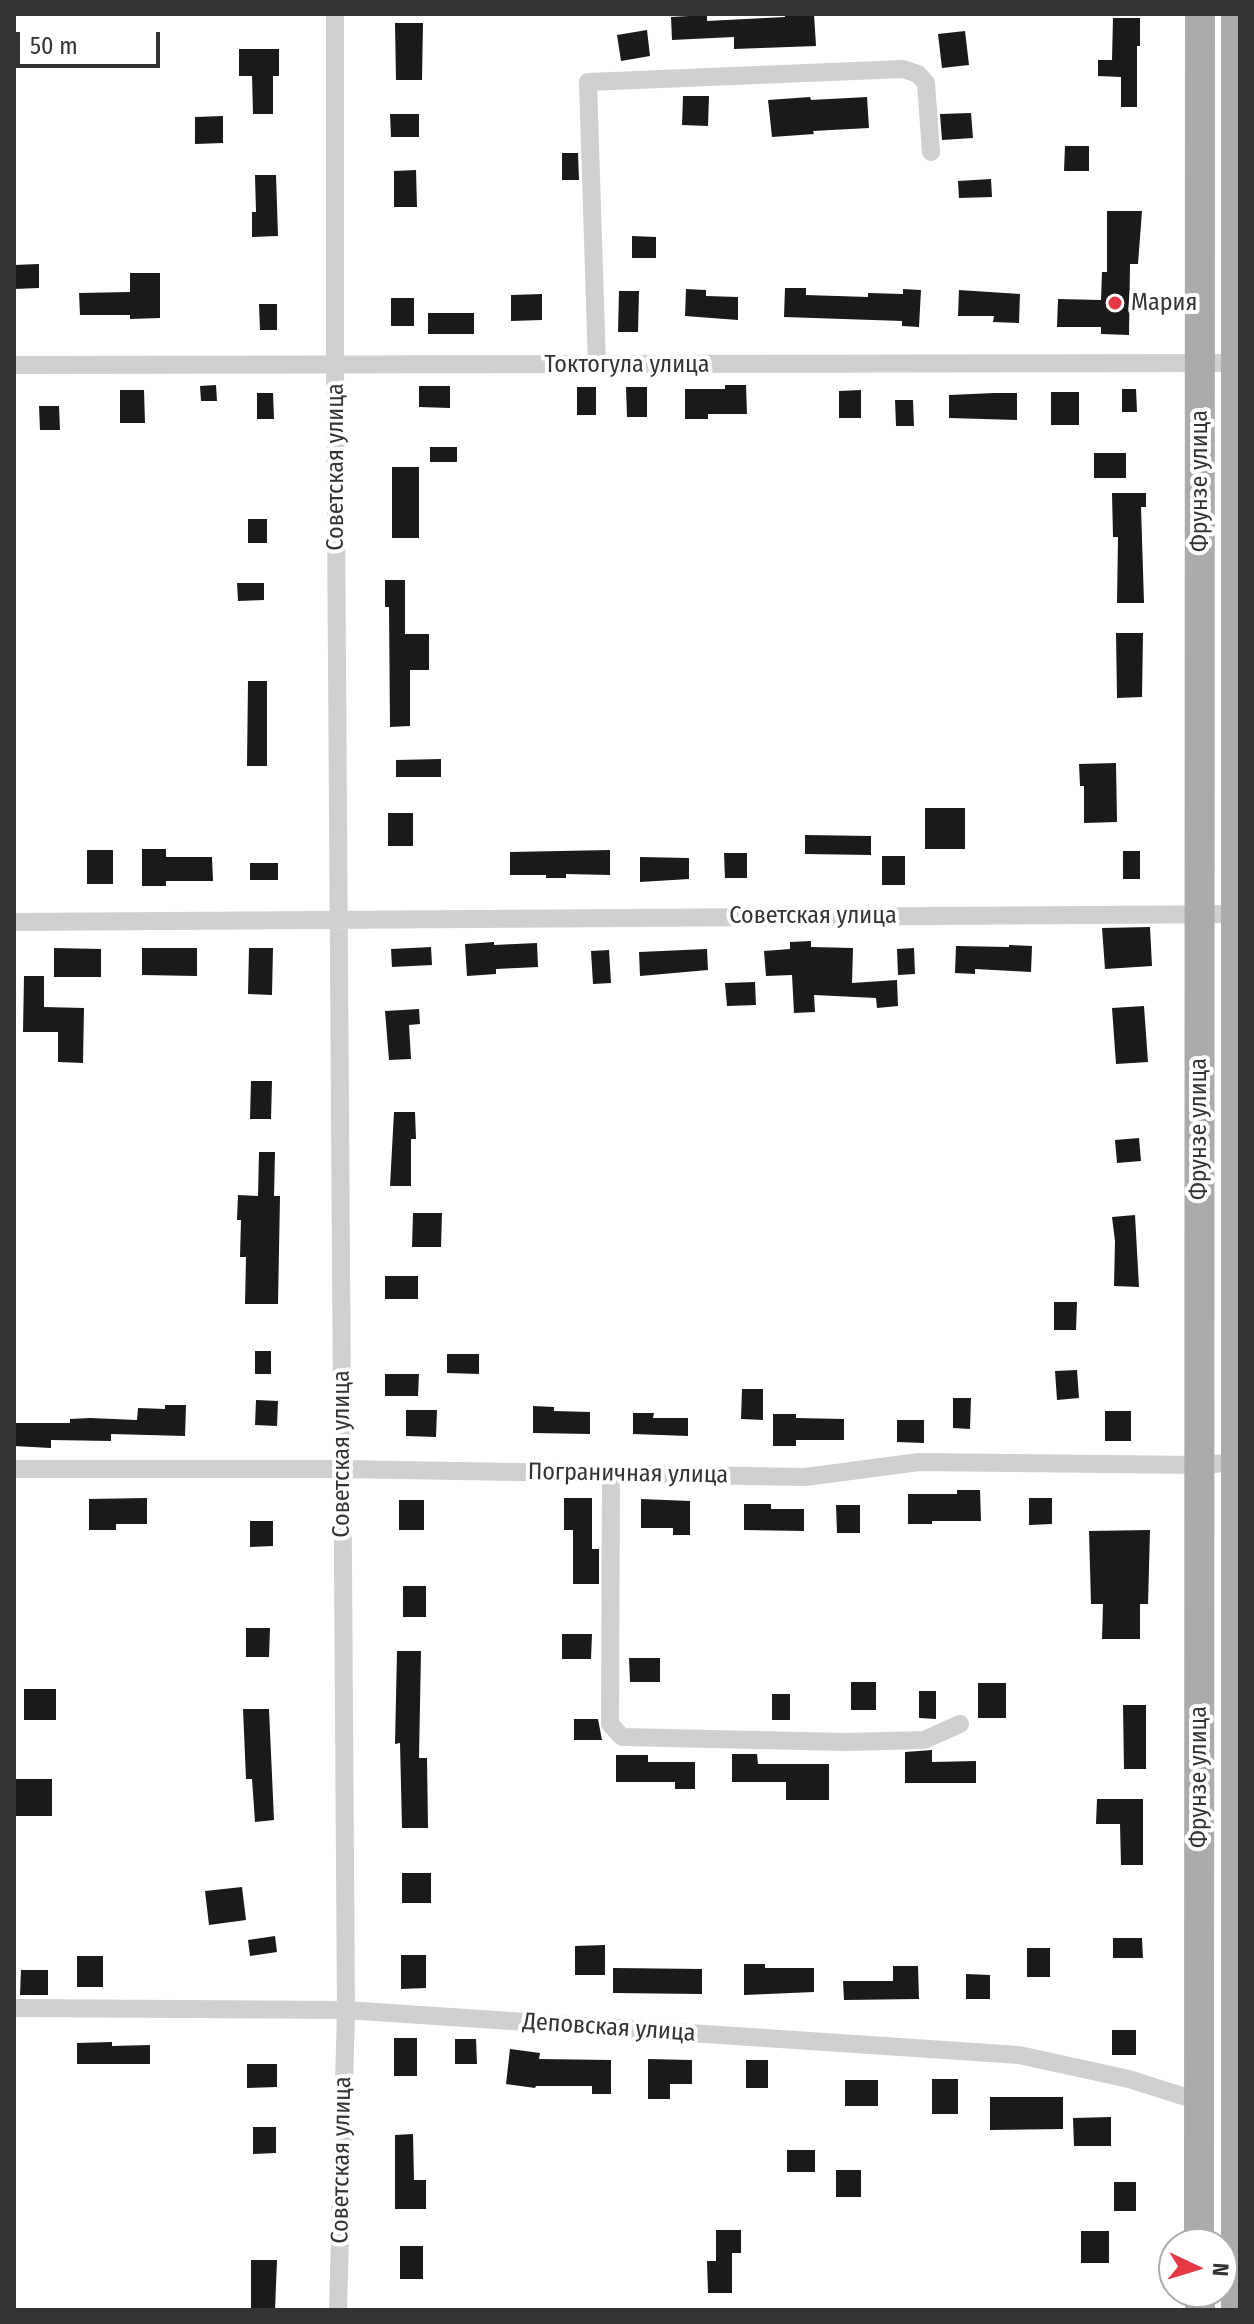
<!DOCTYPE html>
<html>
<head>
<meta charset="utf-8">
<style>
  body { margin:0 }
  #map { position:relative; width:1254px; height:2324px; overflow:hidden; background:#fff; font-family:"Fira Sans Condensed",sans-serif }
  canvas { display:block }
  .frame { position:absolute; inset:0; border:16px solid #333; pointer-events:none }
  .north { position:absolute; left:1158px; top:2228px; width:80px; height:80px; box-sizing:border-box; background:#fff; border:2px solid #adadad; border-radius:50%; rotate:94deg; font-size:22px; font-weight:700; line-height:32px; text-align:center; color:#333 }
  .north::after { content:''; display:block; margin:auto; width:28px; height:36px; background:#e63946; clip-path:polygon(50% 0,100% 100%,50% 72%,0 100%) }
  .scale { position:absolute; left:16px; top:32px; width:144px; height:36px; box-sizing:border-box; border:4px solid #333; border-top:0; padding-left:10px; font-size:24px; line-height:28px; white-space:nowrap; color:#333; -webkit-text-stroke:6px #fff; paint-order:stroke }
</style>
</head>
<body>
<div id="map">
<canvas width="1254" height="2324"></canvas>
<div class="frame"></div>
<div class="north">N</div>
<div class="scale">50 m</div>
</div>
<script>
const ctx = document.querySelector('canvas').getContext('2d');
ctx.lineJoin = 'round';
function paint(path, color) { ctx.fillStyle = color; ctx.fill(path, 'evenodd'); }
const toPath = rows => new Path2D(rows.map(r => 'M' + r).join(''));
function strokePath(path, color, width, dash) { ctx.strokeStyle = color; ctx.lineWidth = width; ctx.lineCap = dash ? 'butt' : 'round'; ctx.setLineDash(dash || []); ctx.stroke(path); }
function write(font, color, halo, rows, align = 'center') {
  ctx.font = font + ' "Fira Sans Condensed",sans-serif'; ctx.lineWidth = 8; ctx.setLineDash([]); ctx.textBaseline = 'middle'; ctx.strokeStyle = halo; ctx.fillStyle = color; for (const [text, x, y, turn = 0] of rows) {
    ctx.save(); ctx.translate(x, y); ctx.rotate((+turn || 0) * Math.PI / 180); ctx.textAlign = isNaN(turn) ? turn : align; if (halo) ctx.strokeText(text, 0, 0); ctx.fillText(text, 0, 0); ctx.restore();
  }
}
paint(toPath([
  [785,14,814,14,816,46,734,49,734,37,672,40,671,17,707,15,707,21,785,17],
  [1113,18,1140,18,1140,46,1137,46,1137,107,1121,107,1121,77,1098,76,1098,60,1112,60],
  [395,23,423,23,422,80,396,80],
  [647,30,650,56,621,61,617,35],
  [965,31,969,65,942,68,938,34],
  [239,49,279,49,279,76,273,76,273,114,253,114,252,76,239,76],
  [683,96,709,96,708,126,682,125],
  [810,97,811,100,867,97,869,128,813,131,814,134,772,137,768,100],
  [971,113,973,138,942,140,940,114],
  [390,114,419,114,419,137,391,137],
  [223,116,223,143,195,144,195,117],
  [1065,146,1089,146,1089,171,1064,171],
  [562,153,578,153,579,180,562,180],
  [416,170,417,207,394,207,394,171],
  [255,175,276,175,278,236,252,237,252,212,256,212],
  [991,179,992,197,959,198,958,181],
  [1107,211,1142,211,1138,264,1130,264,1129,335,1101,334,1101,327,1057,327,1058,299,1101,300,1102,272,1107,272],
  [632,236,656,237,656,258,632,258],
  [39,264,39,288,14,289,14,265],
  [130,273,160,273,160,318,130,319,130,315,80,315,79,293,130,292],
  [785,288,806,288,806,295,868,297,868,293,903,294,903,289,921,290,919,327,902,326,902,321,784,317],
  [686,289,706,290,706,296,738,297,738,320,685,316],
  [959,290,1020,294,1019,323,993,322,994,316,958,316],
  [619,291,639,291,638,332,618,332],
  [542,294,542,320,511,321,511,295],
  [391,298,414,298,414,326,391,326],
  [259,304,277,304,277,330,260,330],
  [428,313,474,313,474,334,428,334],
  [216,385,217,401,201,401,200,386],
  [725,385,746,385,747,414,708,414,708,419,685,419,685,389,725,389],
  [419,386,450,386,450,408,419,407],
  [577,387,596,387,596,415,577,415],
  [626,387,647,387,647,417,627,417],
  [1122,389,1136,389,1137,412,1122,412],
  [120,390,144,390,145,423,120,423],
  [861,390,861,418,839,418,839,391],
  [1051,392,1079,392,1079,425,1051,425],
  [257,393,273,393,274,419,257,419],
  [994,393,1017,393,1017,420,949,418,949,395],
  [895,400,913,400,914,426,896,426],
  [39,406,59,406,60,430,40,430],
  [430,447,457,447,457,462,430,462],
  [1094,453,1126,453,1126,478,1094,478],
  [392,467,419,467,419,538,392,538],
  [1112,493,1146,493,1146,507,1141,507,1144,603,1117,603,1118,537,1113,537],
  [248,519,267,519,267,543,248,543],
  [385,580,405,580,405,634,429,634,429,670,410,670,410,726,390,727,389,607,385,607],
  [237,583,264,583,264,600,238,601],
  [1116,633,1143,633,1142,697,1117,698],
  [248,681,267,681,267,766,247,766],
  [441,759,441,777,396,777,396,760],
  [1116,763,1117,822,1084,823,1084,786,1080,786,1079,764],
  [925,808,965,808,965,849,925,849],
  [388,813,413,813,413,846,388,846],
  [805,835,871,836,871,855,805,854],
  [142,849,166,849,166,857,212,857,213,881,166,881,166,886,142,886],
  [87,850,113,850,113,884,87,884],
  [610,850,610,875,566,874,566,878,546,878,546,875,510,875,510,852],
  [1123,851,1140,851,1140,879,1123,879],
  [724,853,747,853,747,878,725,878],
  [882,856,905,856,905,885,882,885],
  [640,857,689,858,689,879,640,882],
  [250,863,278,863,278,880,250,880],
  [1150,927,1152,966,1105,969,1102,928],
  [811,941,811,947,853,948,852,983,897,980,898,1006,877,1008,876,998,814,995,815,1012,794,1013,792,975,766,976,764,951,790,949,790,942],
  [494,942,494,945,537,943,538,967,496,969,496,974,467,976,465,944],
  [1009,945,1032,946,1031,972,975,969,975,974,955,973,956,946,1009,947],
  [431,947,432,965,392,967,391,949],
  [54,948,101,949,101,977,54,977],
  [142,948,197,948,197,976,142,975],
  [249,948,273,948,272,995,248,994],
  [914,948,915,974,898,975,897,949],
  [707,949,708,970,640,976,639,952],
  [609,950,611,983,593,984,591,951],
  [24,976,44,976,44,1007,84,1008,83,1063,58,1062,58,1032,23,1032],
  [755,982,756,1005,727,1006,725,983],
  [1144,1006,1148,1062,1116,1064,1112,1008],
  [419,1009,420,1024,409,1025,411,1059,389,1060,385,1011],
  [251,1081,272,1081,271,1119,250,1119],
  [394,1112,415,1112,416,1139,411,1139,411,1186,390,1186],
  [1139,1138,1141,1161,1117,1163,1115,1140],
  [259,1152,275,1152,274,1196,280,1196,278,1304,245,1304,246,1257,240,1257,241,1220,237,1220,238,1195,258,1196],
  [413,1213,442,1213,441,1247,412,1247],
  [1135,1215,1139,1287,1114,1286,1115,1241,1112,1217],
  [385,1276,418,1276,418,1299,385,1299],
  [1054,1302,1077,1302,1076,1330,1054,1330],
  [255,1351,271,1351,271,1374,255,1374],
  [447,1354,479,1354,479,1374,447,1373],
  [1077,1370,1079,1398,1057,1400,1055,1371],
  [385,1374,419,1374,418,1396,385,1396],
  [742,1389,763,1389,763,1420,741,1419],
  [953,1398,971,1398,970,1429,953,1428],
  [256,1400,278,1401,277,1426,255,1425],
  [165,1405,186,1405,185,1436,111,1434,111,1441,51,1440,51,1448,14,1446,14,1423,70,1423,70,1419,90,1418,137,1420,138,1408,165,1409],
  [533,1406,554,1407,554,1411,590,1412,590,1434,533,1433],
  [406,1410,437,1410,436,1437,406,1436],
  [1105,1411,1131,1411,1131,1441,1105,1441],
  [633,1413,654,1413,653,1418,688,1418,688,1436,633,1434],
  [773,1414,796,1414,796,1418,844,1419,844,1440,796,1440,796,1446,773,1446],
  [897,1420,924,1420,924,1443,897,1442],
  [957,1490,980,1490,981,1521,932,1521,932,1524,908,1524,908,1494,957,1494],
  [147,1498,147,1524,116,1524,116,1530,89,1530,89,1499],
  [564,1498,592,1498,592,1549,599,1549,599,1584,573,1584,573,1530,564,1530],
  [1029,1498,1052,1498,1052,1524,1029,1525],
  [641,1499,690,1501,690,1535,673,1535,673,1528,641,1528],
  [399,1500,424,1500,424,1530,399,1530],
  [744,1504,771,1504,771,1509,804,1509,804,1531,744,1530],
  [836,1505,860,1505,860,1533,837,1533],
  [250,1521,273,1521,273,1546,250,1547],
  [1150,1530,1148,1604,1140,1604,1140,1639,1102,1639,1103,1604,1091,1604,1089,1531],
  [403,1586,426,1586,426,1617,403,1617],
  [246,1628,270,1628,269,1657,246,1657],
  [562,1634,592,1634,591,1659,562,1659],
  [397,1651,421,1651,419,1758,427,1758,428,1828,402,1828,400,1743,395,1744],
  [629,1658,660,1658,660,1682,630,1682],
  [851,1682,876,1682,876,1710,851,1710],
  [978,1683,1006,1683,1006,1718,978,1718],
  [24,1689,56,1689,56,1720,24,1720],
  [919,1691,936,1691,936,1719,919,1718],
  [772,1694,790,1694,790,1720,772,1720],
  [1123,1705,1146,1705,1146,1769,1124,1769],
  [243,1709,269,1709,274,1820,255,1822,252,1779,246,1779],
  [574,1719,598,1719,602,1740,574,1740],
  [932,1750,932,1762,976,1761,976,1783,905,1783,905,1752],
  [732,1754,757,1754,758,1764,829,1764,829,1800,786,1800,786,1782,732,1782],
  [616,1755,648,1755,648,1762,695,1762,695,1789,675,1789,675,1782,616,1782],
  [14,1779,52,1779,52,1816,14,1816],
  [1097,1799,1143,1799,1143,1865,1121,1865,1120,1824,1096,1824],
  [402,1873,431,1873,431,1903,402,1903],
  [242,1887,246,1920,209,1925,205,1891],
  [275,1936,277,1952,250,1956,248,1940],
  [1113,1938,1142,1938,1143,1958,1113,1958],
  [605,1945,605,1975,575,1975,575,1946],
  [1027,1948,1050,1948,1050,1977,1027,1977],
  [401,1955,426,1955,426,1988,401,1989],
  [77,1956,103,1956,103,1987,77,1987],
  [744,1964,765,1964,765,1968,814,1968,814,1992,744,1995],
  [893,1966,918,1966,919,1999,844,2000,843,1981,893,1981],
  [613,1968,702,1969,702,1994,613,1993],
  [21,1970,48,1970,48,1995,20,1995],
  [966,1974,990,1975,990,1999,966,1999],
  [1112,2030,1136,2030,1136,2055,1112,2055],
  [394,2038,417,2038,417,2076,394,2076],
  [455,2039,476,2039,477,2064,455,2064],
  [112,2042,112,2046,150,2045,150,2064,77,2064,77,2043],
  [510,2049,540,2053,539,2059,611,2060,611,2094,592,2094,592,2086,536,2086,535,2088,506,2084],
  [648,2059,692,2060,692,2084,670,2084,670,2099,648,2099],
  [746,2060,768,2060,768,2088,746,2088],
  [247,2064,277,2064,277,2087,247,2088],
  [932,2079,958,2079,958,2114,932,2114],
  [845,2080,878,2080,878,2106,845,2106],
  [990,2097,1063,2097,1063,2129,990,2130],
  [1111,2117,1111,2146,1074,2146,1073,2118],
  [253,2127,276,2127,276,2153,253,2154],
  [413,2134,414,2180,426,2180,426,2209,395,2209,395,2135],
  [787,2150,815,2150,815,2172,787,2172],
  [836,2170,861,2170,861,2197,836,2197],
  [1114,2182,1136,2182,1136,2211,1114,2211],
  [716,2230,741,2230,741,2253,732,2253,732,2293,708,2293,707,2261,716,2261],
  [1081,2231,1109,2231,1109,2263,1081,2263],
  [400,2246,423,2246,423,2279,400,2279],
  [251,2260,277,2260,275,2310,251,2310]
]), '#1a1a1a');
strokePath(toPath([
  [335,14,335,364,346,2010,338,2310],
  [14,365,1240,363],
  [597,366,588,82,903,69,918,74,926,83,931,152],
  [14,922,1240,914],
  [14,1469,342,1469,805,1477,919,1462,1199,1465,1240,1462],
  [611,1474,610,1724,622,1737,846,1742,924,1740,960,1724],
  [14,2008,346,2010,1019,2055,1129,2079,1198,2101]
]), '#d0d0d0', 18);
strokePath(toPath([
  [1199,2244,1200,14],
  [1200,2292,1200,2310],
  [1236,2310,1236,14]
]), '#ababab', 30);
for (const [x, y, r, color] of [
  [1115,303,8,"#e63946"]
]) { const dot = new Path2D(); dot.arc(x, y, r, 0, 2 * Math.PI); ctx.fillStyle = color; ctx.fill(dot); strokePath(dot, '#fff', 3); }
write('24px', '#333', '#fff', [
  ["Мария",1131,303]
], 'left');
write('24px', '#333', '#fff', [
  ["Токтогула улица",627,365],
  ["Советская улица",336,467,-90],
  ["Фрунзе улица",1200,481,-90],
  ["Советская улица",813,916],
  ["Фрунзе улица",1199,1129,-90],
  ["Советская улица",342,1454,-90],
  ["Пограничная улица",628,1474,1],
  ["Фрунзе улица",1199,1777,-90],
  ["Деповская улица",609,2028,4],
  ["Советская улица",342,2160,-89]
]);
</script>
</body>
</html>
